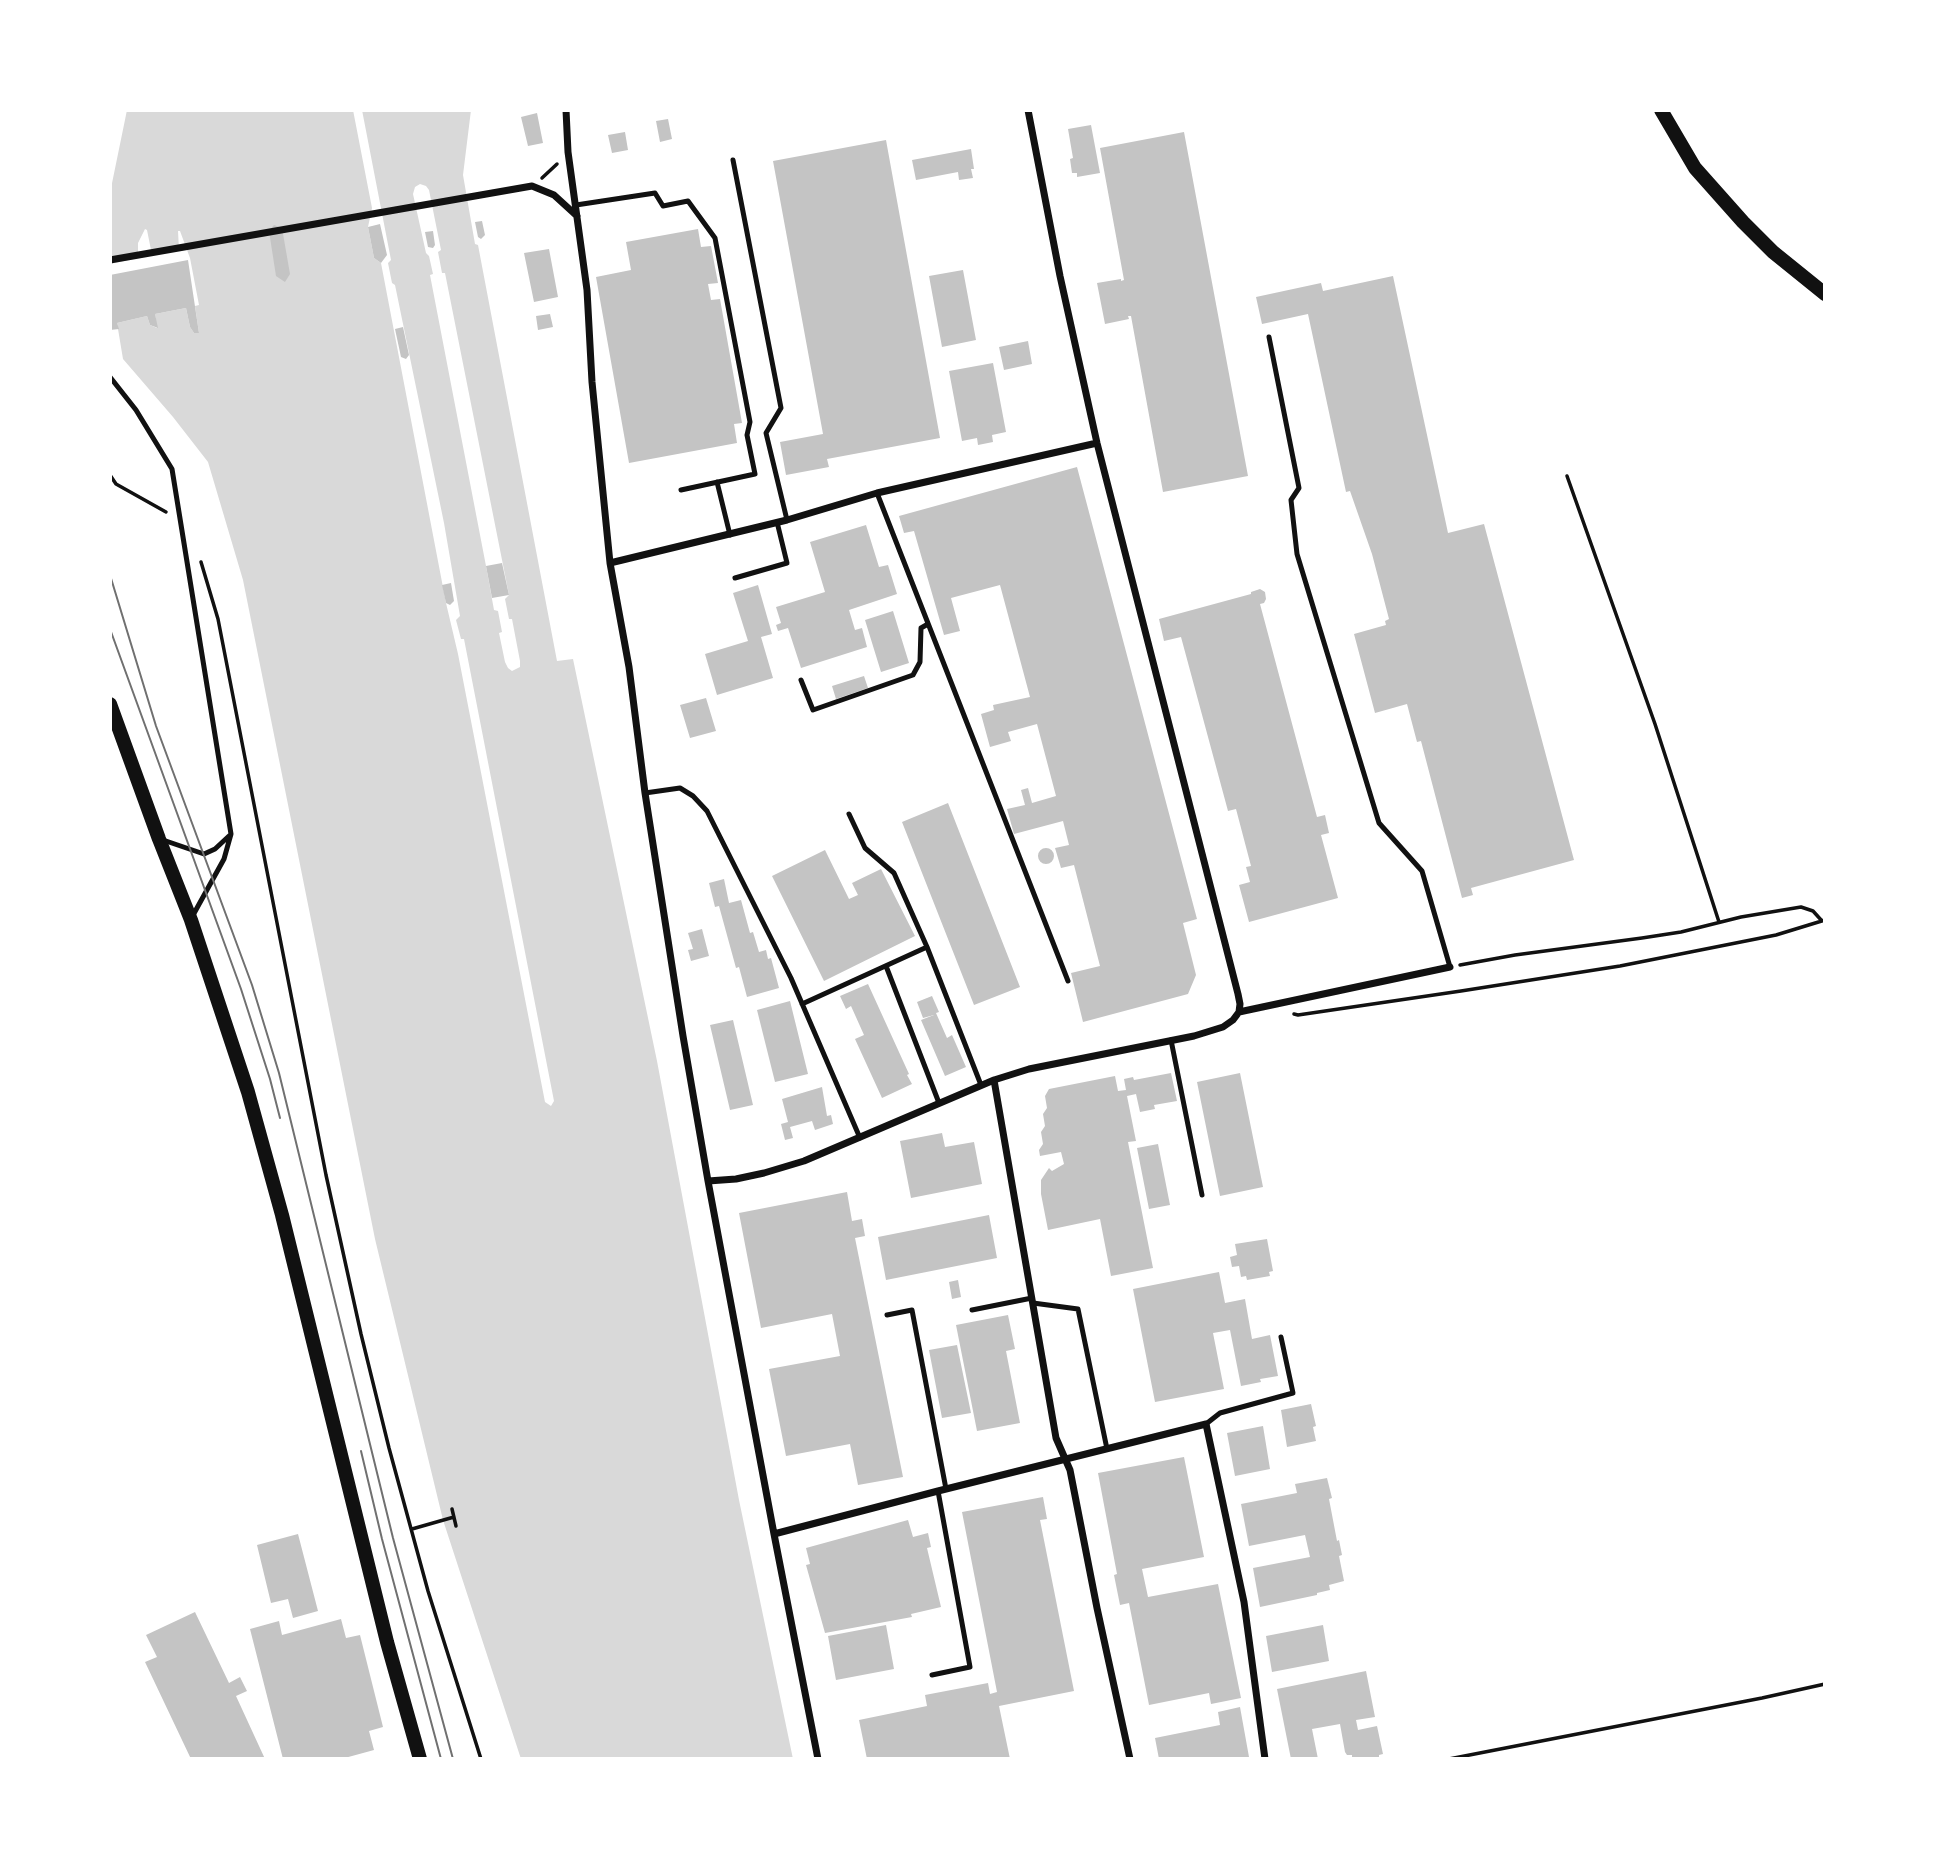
<!DOCTYPE html>
<html>
<head>
<meta charset="utf-8">
<style>
  body { margin:0 }
  #map { position:relative; width:1935px; height:1869px; overflow:hidden; background:#fff; font-family:"Asap Condensed",sans-serif }
  canvas { display:block }
  .frame { position:absolute; inset:0; border:112px solid #fff; pointer-events:none }
</style>
</head>
<body>
<div id="map">
<canvas width="1935" height="1869"></canvas>
<div class="frame"></div>
</div>
<script>
const ctx = document.querySelector('canvas').getContext('2d');
ctx.lineJoin = 'round';
function paint(path, color) { ctx.fillStyle = color; ctx.fill(path, 'evenodd'); }
const toPath = rows => new Path2D(rows.map(r => 'M' + r).join(''));
function strokePath(path, color, width, dash) { ctx.strokeStyle = color; ctx.lineWidth = width; ctx.lineCap = dash ? 'butt' : 'round'; ctx.setLineDash(dash || []); ctx.stroke(path); }
paint(toPath([
  [127,110,353,110,372,208,368,227,374,258,381,263,446,603,458,654,545,1102,551,1106,554,1101,464,639,461,639,456,620,460,616,444,523,395,285,392,283,388,263,391,260,362,110,471,110,463,175,475,244,478,245,557,661,573,659,657,1061,739,1500,793,1759,521,1759,443,1520,375,1239,243,580,208,462,173,417,123,359,117,323,147,316,150,325,157,328,155,314,186,308,190,327,194,333,199,333,195,306,199,305,190,258,180,231,178,231,179,250,152,255,147,230,145,229,138,243,138,258,110,264,110,193],
  [420,184,426,186,429,190,441,250,438,252,442,273,445,273,509,595,505,599,509,619,512,619,520,661,520,667,512,671,508,668,505,662,499,633,502,632,498,611,494,610,486,566,430,275,433,274,429,256,426,253,413,194,415,187]
]), '#d9d9d9');
paint(toPath([
  [537,113,543,143,528,146,521,117],
  [668,119,672,139,660,142,656,121],
  [1091,125,1100,173,1077,177,1077,173,1072,173,1070,159,1073,158,1068,129],
  [625,132,628,150,612,153,608,135],
  [1184,132,1248,476,1163,492,1131,316,1128,316,1129,319,1105,324,1097,283,1121,279,1121,281,1124,280,1100,148],
  [886,140,940,438,827,459,829,467,786,475,780,442,823,434,773,161],
  [971,149,974,169,971,169,973,178,959,180,958,172,916,180,912,160],
  [482,221,485,235,481,239,478,237,475,222],
  [380,224,387,255,381,263,374,258,368,227],
  [274,225,282,228,290,274,285,282,276,276,269,231],
  [698,229,701,247,711,246,718,283,708,284,711,300,720,299,742,423,734,424,737,443,629,463,596,277,631,270,626,242],
  [433,231,435,245,433,248,428,247,425,232],
  [549,249,558,297,534,302,524,253],
  [188,260,199,333,194,333,190,327,186,308,155,314,158,328,150,325,147,316,117,323,119,329,110,330,110,275],
  [963,270,976,340,942,347,929,276],
  [1393,276,1448,533,1484,524,1574,860,1471,888,1473,895,1462,898,1421,741,1417,742,1407,704,1375,713,1354,634,1386,625,1385,621,1389,619,1372,554,1350,491,1346,492,1308,314,1262,324,1256,297,1321,283,1323,291],
  [550,314,553,327,538,330,536,316],
  [403,327,409,355,406,359,401,357,395,329],
  [1028,341,1032,364,1004,370,999,347],
  [993,363,1006,432,992,435,993,442,978,445,977,438,962,441,949,371],
  [1077,467,1197,919,1183,923,1196,975,1188,994,1083,1022,1071,973,1100,966,1074,865,1061,868,1055,848,1069,845,1063,821,1014,834,1007,809,1025,805,1021,790,1028,788,1032,803,1056,796,1037,724,1008,732,1011,741,990,747,981,714,994,710,993,705,1030,697,1000,585,951,598,960,631,944,635,914,531,904,533,899,516],
  [866,525,879,567,888,565,897,594,849,610,855,630,862,628,867,647,801,668,788,628,778,631,776,625,781,623,776,607,825,592,810,542],
  [502,563,509,595,492,598,486,566],
  [451,583,454,601,450,605,446,603,442,585],
  [758,585,772,634,761,637,773,678,717,695,705,654,748,641,733,593],
  [1260,589,1265,592,1266,599,1264,603,1260,604,1317,817,1325,815,1329,833,1321,835,1338,898,1249,922,1239,885,1250,882,1246,867,1251,866,1236,809,1228,811,1181,637,1164,641,1159,619,1251,594,1251,592],
  [893,611,909,663,881,672,865,620],
  [864,676,868,688,836,699,832,686],
  [706,698,716,731,690,738,680,705],
  [948,803,1020,987,974,1005,902,822],
  '1038 856a8 8 0 1 1 16 0a8 8 0 1 1-16 0Z',
  [825,850,849,899,858,895,852,883,881,869,915,936,824,981,772,876],
  [724,879,729,903,741,900,750,933,753,932,759,952,766,950,768,959,771,958,779,988,747,997,739,967,736,968,719,906,715,907,709,883],
  [702,929,709,956,691,961,688,950,693,949,688,933],
  [868,984,909,1074,907,1075,912,1084,882,1098,855,1039,864,1035,851,1006,846,1009,840,996],
  [932,996,939,1012,936,1013,947,1038,952,1035,966,1067,945,1076,921,1020,934,1015,923,1018,917,1002],
  [790,1001,808,1074,775,1082,757,1010],
  [733,1020,753,1105,730,1110,710,1025],
  [1171,1073,1177,1101,1154,1105,1155,1109,1140,1112,1136,1094,1127,1096,1136,1141,1128,1142,1153,1268,1111,1276,1100,1219,1048,1230,1041,1194,1041,1180,1049,1168,1052,1171,1064,1164,1061,1152,1040,1156,1039,1150,1043,1144,1041,1132,1045,1126,1043,1114,1047,1108,1045,1096,1049,1089,1115,1076,1118,1091,1126,1090,1124,1079,1133,1077,1134,1080],
  [1240,1073,1263,1187,1220,1196,1197,1082],
  [822,1087,827,1116,831,1115,833,1124,815,1130,812,1121,790,1127,793,1138,785,1140,781,1124,788,1122,782,1099],
  [942,1133,945,1147,974,1142,982,1184,911,1198,900,1141],
  [1158,1144,1170,1205,1149,1209,1137,1148],
  [847,1192,852,1221,862,1219,865,1236,855,1238,903,1477,858,1485,850,1444,786,1456,769,1369,840,1356,832,1314,761,1328,739,1213],
  [989,1215,997,1258,886,1280,878,1237],
  [1267,1239,1273,1271,1269,1272,1270,1276,1247,1280,1246,1276,1241,1277,1239,1266,1232,1267,1230,1257,1237,1255,1235,1244],
  [1219,1272,1225,1303,1245,1299,1252,1339,1270,1335,1278,1376,1260,1379,1261,1382,1241,1386,1230,1330,1213,1333,1224,1389,1155,1402,1133,1289],
  [958,1280,961,1297,952,1299,949,1282],
  [1008,1315,1015,1349,1006,1351,1020,1423,977,1431,956,1325],
  [957,1345,971,1413,942,1418,929,1350],
  [1311,1404,1316,1426,1313,1427,1316,1441,1287,1447,1281,1410],
  [1263,1426,1270,1469,1235,1476,1227,1433],
  [1184,1457,1204,1557,1142,1569,1148,1597,1218,1584,1241,1698,1211,1704,1209,1693,1149,1705,1129,1603,1120,1605,1114,1575,1117,1574,1098,1473],
  [1327,1478,1332,1498,1329,1499,1337,1541,1339,1540,1342,1555,1339,1556,1344,1581,1329,1585,1330,1590,1317,1593,1317,1595,1260,1607,1253,1568,1310,1557,1305,1535,1249,1546,1241,1504,1297,1493,1295,1484],
  [1043,1497,1047,1519,1040,1520,1074,1691,999,1706,1010,1759,867,1759,859,1720,927,1706,925,1695,988,1683,990,1694,997,1692,962,1512],
  [908,1520,913,1537,928,1533,931,1547,927,1548,941,1607,911,1614,912,1617,825,1633,806,1565,810,1564,806,1548],
  [298,1534,318,1611,293,1618,288,1599,271,1603,257,1545],
  [195,1612,229,1683,240,1677,247,1691,236,1696,265,1759,191,1759,145,1662,157,1657,146,1635],
  [341,1619,346,1638,360,1635,383,1727,369,1731,374,1750,341,1759,283,1759,250,1629,279,1621,282,1635],
  [886,1625,894,1669,836,1680,828,1636],
  [1323,1625,1329,1661,1272,1672,1266,1636],
  [1366,1671,1375,1717,1356,1720,1358,1730,1377,1726,1383,1754,1379,1755,1379,1759,1352,1759,1352,1755,1347,1755,1345,1752,1340,1724,1312,1729,1318,1759,1291,1759,1277,1689],
  [1240,1707,1249,1757,1239,1759,1159,1759,1155,1738,1220,1725,1218,1712]
]), '#c4c4c4');
strokePath(toPath([
  [542,178,557,164],
  [110,475,116,484,166,512],
  [1567,476,1655,724,1719,922],
  [201,562,218,619,326,1175,361,1334,389,1448,428,1591,481,1759],
  [1460,965,1515,955,1642,938,1681,932,1741,917,1801,907,1813,911,1822,921],
  [1294,1014,1298,1015,1461,991,1620,966,1776,935,1825,920],
  [452,1509,456,1526],
  [412,1529,454,1517],
  [1449,1759,1762,1698,1825,1684]
]), '#111', 3.5);
strokePath(toPath([
  [733,160,781,408,766,433,787,520],
  [576,205,655,193,663,206,688,201,715,238,750,422,747,435,755,474,681,490],
  [1269,337,1299,488,1291,500,1297,554,1379,823,1422,871,1450,967],
  [110,377,136,410,172,469,231,834,224,859,192,917],
  [717,482,730,535],
  [877,493,1068,981],
  [735,578,787,563,777,522],
  [801,680,813,710,913,675,920,662,921,628,928,624],
  [645,793,680,788,693,796,707,811,791,978,860,1138],
  [849,814,865,848,894,873,927,947,981,1085],
  [163,840,204,854,215,849,229,836],
  [886,966,939,1103],
  [802,1004,927,947],
  [1171,1040,1202,1195],
  [1033,1303,1078,1309,1107,1449],
  [972,1310,1032,1298],
  [887,1315,912,1310,946,1489],
  [1206,1424,1220,1413,1293,1393,1281,1337],
  [932,1675,970,1667,938,1491]
]), '#111', 5);
strokePath(toPath([
  [566,110,568,152,587,290,592,382,610,563,629,667,645,793,683,1036,708,1181,774,1534,818,1759],
  [1028,110,1060,276,1097,443,1238,994,1240,1004,1239,1012],
  [110,260,532,186,554,195,577,216],
  [610,563,787,520,877,493,1097,443],
  [994,1080,1056,1438,1070,1470,1097,1608,1130,1759],
  [708,1181,736,1179,764,1173,804,1161,994,1080,1029,1069,1194,1036,1223,1027,1233,1020,1239,1012,1450,967],
  [774,1534,938,1491,1206,1424,1244,1602,1265,1759]
]), '#111', 7);
strokePath(toPath([
  [1661,110,1695,168,1743,222,1773,252,1825,294],
  [110,704,159,839,191,920,248,1092,282,1215,387,1642,420,1759]
]), '#111', 14);
strokePath(toPath([
  [110,575,156,726,252,985,279,1073,393,1538,453,1759],
  [110,629,241,989,270,1079,280,1118],
  [361,1451,382,1539,441,1759]
]), '#707070', 2);
</script>
</body>
</html>
